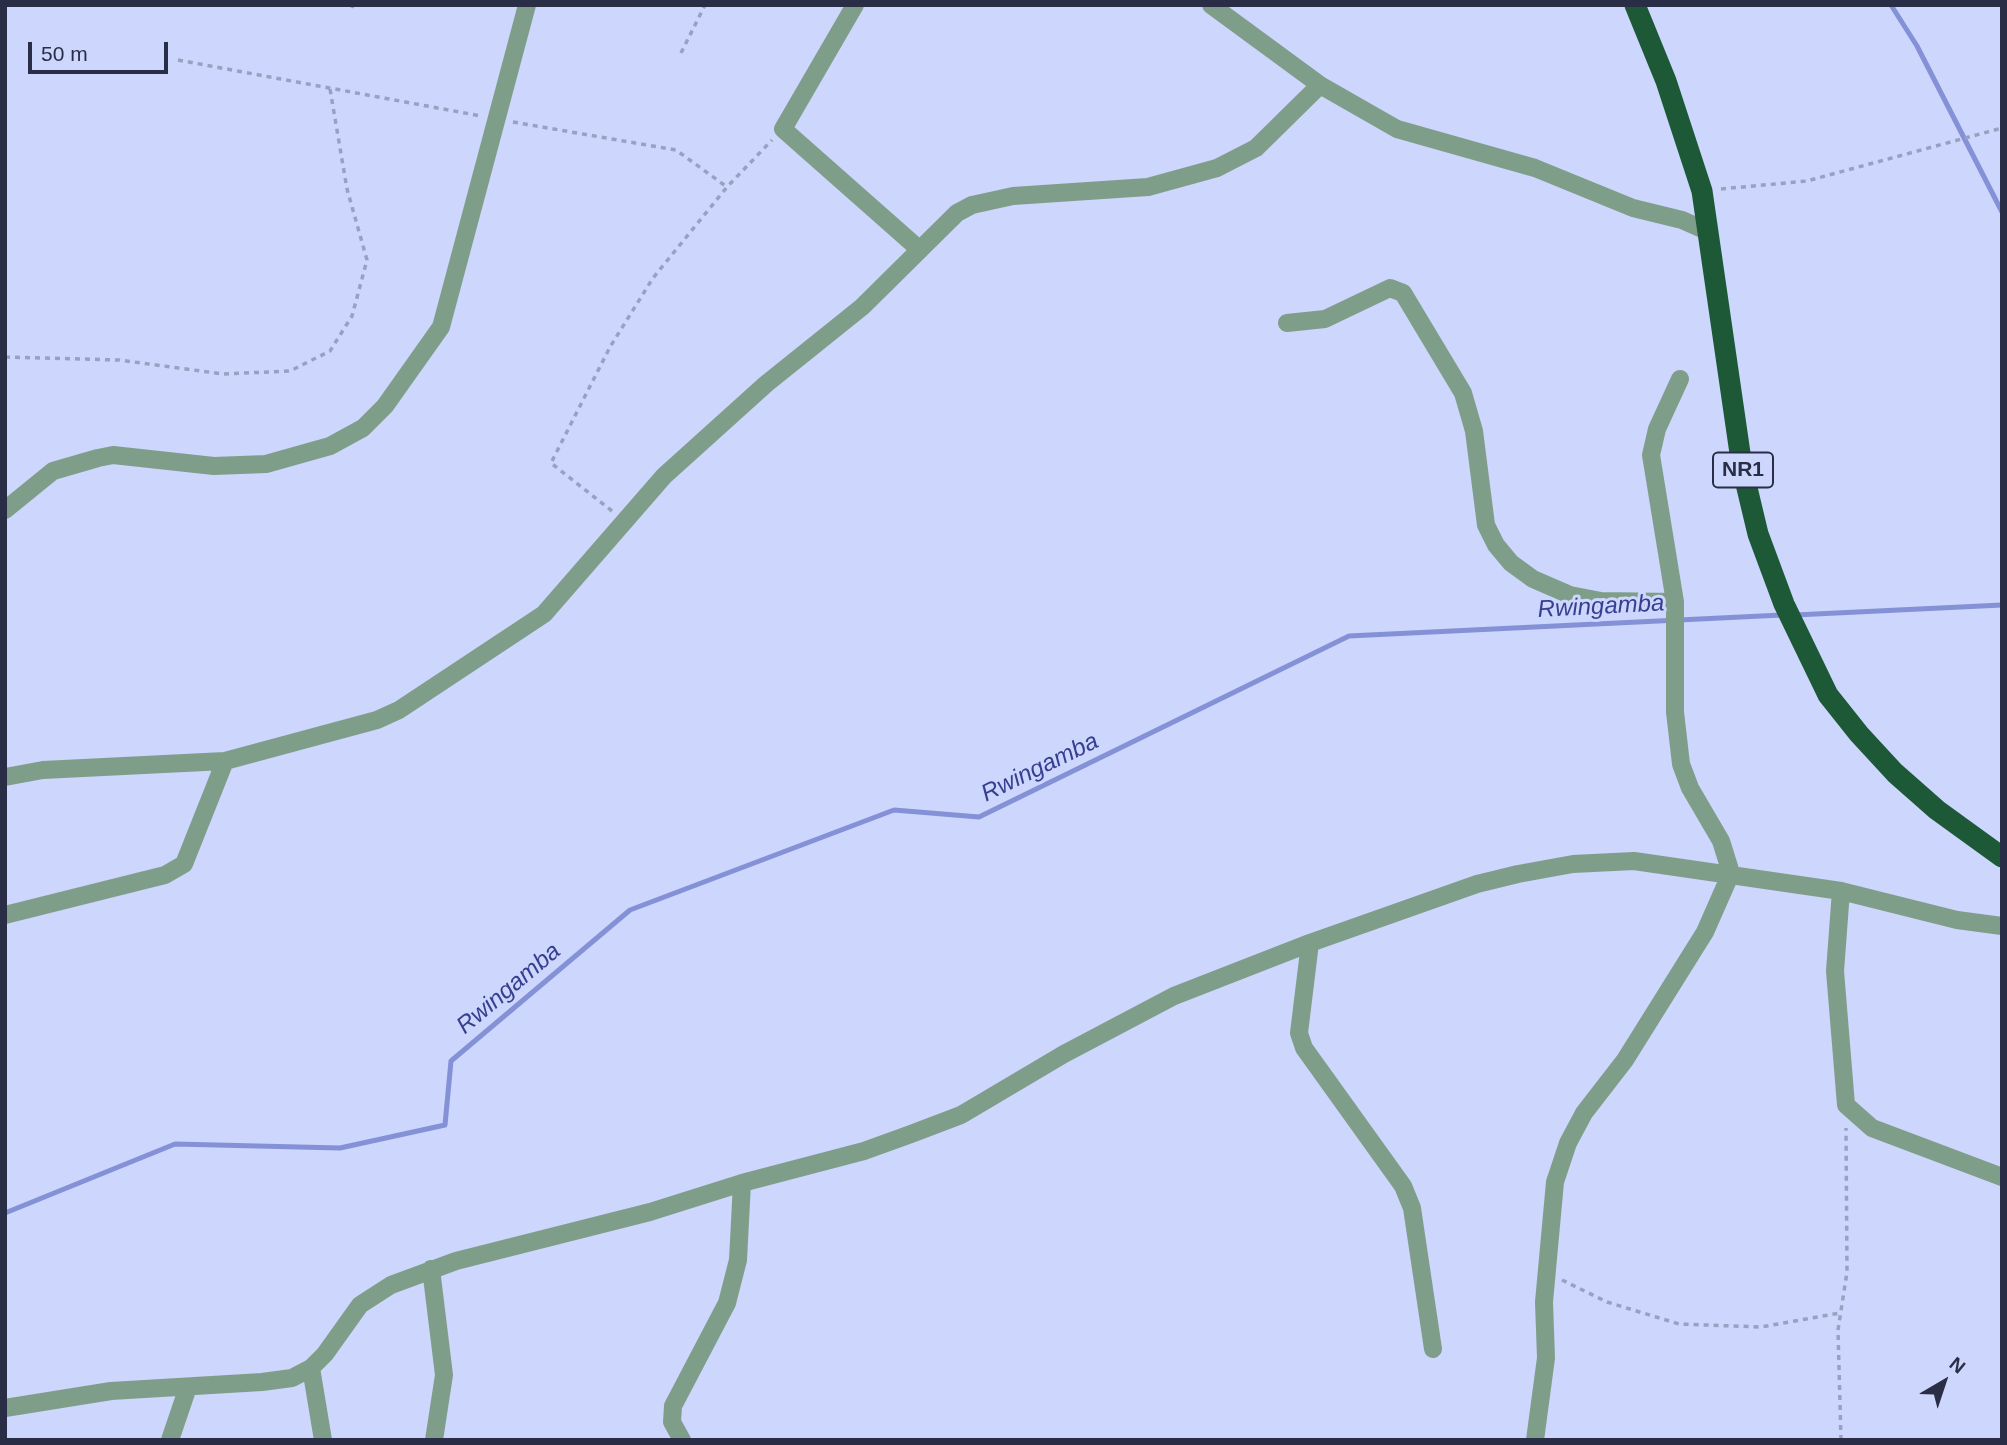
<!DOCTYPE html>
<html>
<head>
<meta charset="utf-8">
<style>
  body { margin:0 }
  #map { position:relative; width:2007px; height:1445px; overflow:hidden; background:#cdd6fc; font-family:Arial,sans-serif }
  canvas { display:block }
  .frame { position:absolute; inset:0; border:7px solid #292e46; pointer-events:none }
  .north { position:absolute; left:1909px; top:1347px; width:70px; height:70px; -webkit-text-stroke:5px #cdd6fc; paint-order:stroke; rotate:39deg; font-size:19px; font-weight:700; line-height:28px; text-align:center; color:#292e46 }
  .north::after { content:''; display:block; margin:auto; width:24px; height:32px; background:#292e46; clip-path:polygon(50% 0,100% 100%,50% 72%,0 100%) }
  .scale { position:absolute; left:28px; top:42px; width:140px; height:32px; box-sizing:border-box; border:4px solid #292e46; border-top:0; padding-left:9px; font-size:21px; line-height:24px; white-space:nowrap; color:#292e46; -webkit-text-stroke:5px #cdd6fc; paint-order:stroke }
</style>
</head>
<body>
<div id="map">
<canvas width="2007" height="1445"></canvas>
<div class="frame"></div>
<div class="north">N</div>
<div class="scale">50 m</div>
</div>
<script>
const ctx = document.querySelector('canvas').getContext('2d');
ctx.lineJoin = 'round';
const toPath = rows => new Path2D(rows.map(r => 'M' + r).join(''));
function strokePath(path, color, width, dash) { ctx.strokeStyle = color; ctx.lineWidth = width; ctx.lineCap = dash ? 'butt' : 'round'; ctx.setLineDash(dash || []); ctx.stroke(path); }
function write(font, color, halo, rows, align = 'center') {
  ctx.font = font + ' Arial,sans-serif'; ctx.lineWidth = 6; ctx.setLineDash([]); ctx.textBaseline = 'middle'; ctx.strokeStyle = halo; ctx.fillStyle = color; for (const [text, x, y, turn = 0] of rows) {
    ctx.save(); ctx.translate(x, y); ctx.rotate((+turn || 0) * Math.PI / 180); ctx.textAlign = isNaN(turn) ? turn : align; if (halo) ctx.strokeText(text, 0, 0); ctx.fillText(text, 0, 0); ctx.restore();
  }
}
strokePath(toPath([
  [1891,5,1917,46,2002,212],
  [1795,615,2002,605],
  [5,1213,175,1144,340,1148,445,1125,451,1061,630,910,894,810,979,817,1349,636,1782,615]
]), '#8491d6', 5);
strokePath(toPath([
  [352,8,353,5],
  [681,53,705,5],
  [178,60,481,116],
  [513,122,676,150,727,187],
  [1721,189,1807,181,2002,128],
  [5,357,119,360,223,374,290,371,330,351,352,316,367,260,347,189,330,89],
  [612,511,551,463,610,347,653,278,727,187,772,140],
  [1562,1280,1607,1302,1679,1324,1761,1327,1840,1313],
  [1841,1440,1838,1330,1847,1272,1846,1128]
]), '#99a1c3', 3.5, [5, 5]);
strokePath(toPath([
  [855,5,783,129,920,250],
  [1211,5,1320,85,1397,129,1535,168,1633,208,1682,220,1707,231],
  [1287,323,1325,319,1390,288,1403,293,1463,393,1474,431,1486,525,1496,545,1511,563,1533,579,1570,595,1601,601,1675,602],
  [5,510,53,471,98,458,113,455,214,466,266,464,330,446,363,428,385,406,441,327,527,5],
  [5,777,43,770,225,761,377,720,399,710,544,614,664,476,766,384,862,307,957,213,972,205,1013,196,1148,187,1217,168,1256,148,1320,85],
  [1841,891,1835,971,1846,1105,1872,1128,2002,1177],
  [5,915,165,875,184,864,225,761],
  [1310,943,1299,1033,1304,1048,1403,1186,1412,1208,1433,1349],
  [431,1269,444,1375,434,1440],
  [311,1368,323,1440],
  [5,1408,111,1391,262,1382,292,1378,311,1368,325,1354,360,1305,391,1285,456,1261,650,1212,742,1183,864,1151,911,1134,961,1115,1064,1054,1174,996,1310,943,1477,884,1518,874,1573,864,1634,861,1841,891,1957,920,2002,926],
  [170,1440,188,1387],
  [682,1440,672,1422,673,1406,727,1303,738,1260,742,1183],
  [1535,1440,1546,1358,1544,1302,1555,1182,1568,1143,1584,1113,1625,1060,1705,932,1731,873,1721,841,1690,788,1681,764,1675,712,1675,602,1651,455,1657,429,1680,379]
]), '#7f9e89', 18);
strokePath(toPath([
  [1635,5,1666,81,1702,191,1742,467,1758,534,1784,604,1828,695,1859,734,1895,773,1937,810,2002,857]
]), '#1d5837', 21);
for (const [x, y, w] of [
  [1743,470,60]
]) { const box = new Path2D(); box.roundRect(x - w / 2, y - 17.5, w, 35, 5); ctx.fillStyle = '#cdd6fc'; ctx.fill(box); strokePath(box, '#292e46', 2); }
write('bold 21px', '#292e46', null, [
  ["NR1",1743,470]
]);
write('italic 24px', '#383f91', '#cdd6fc', [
  ["Rwingamba",1601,607,-3],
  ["Rwingamba",1040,768,-26],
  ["Rwingamba",509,989,-40]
]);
</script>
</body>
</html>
